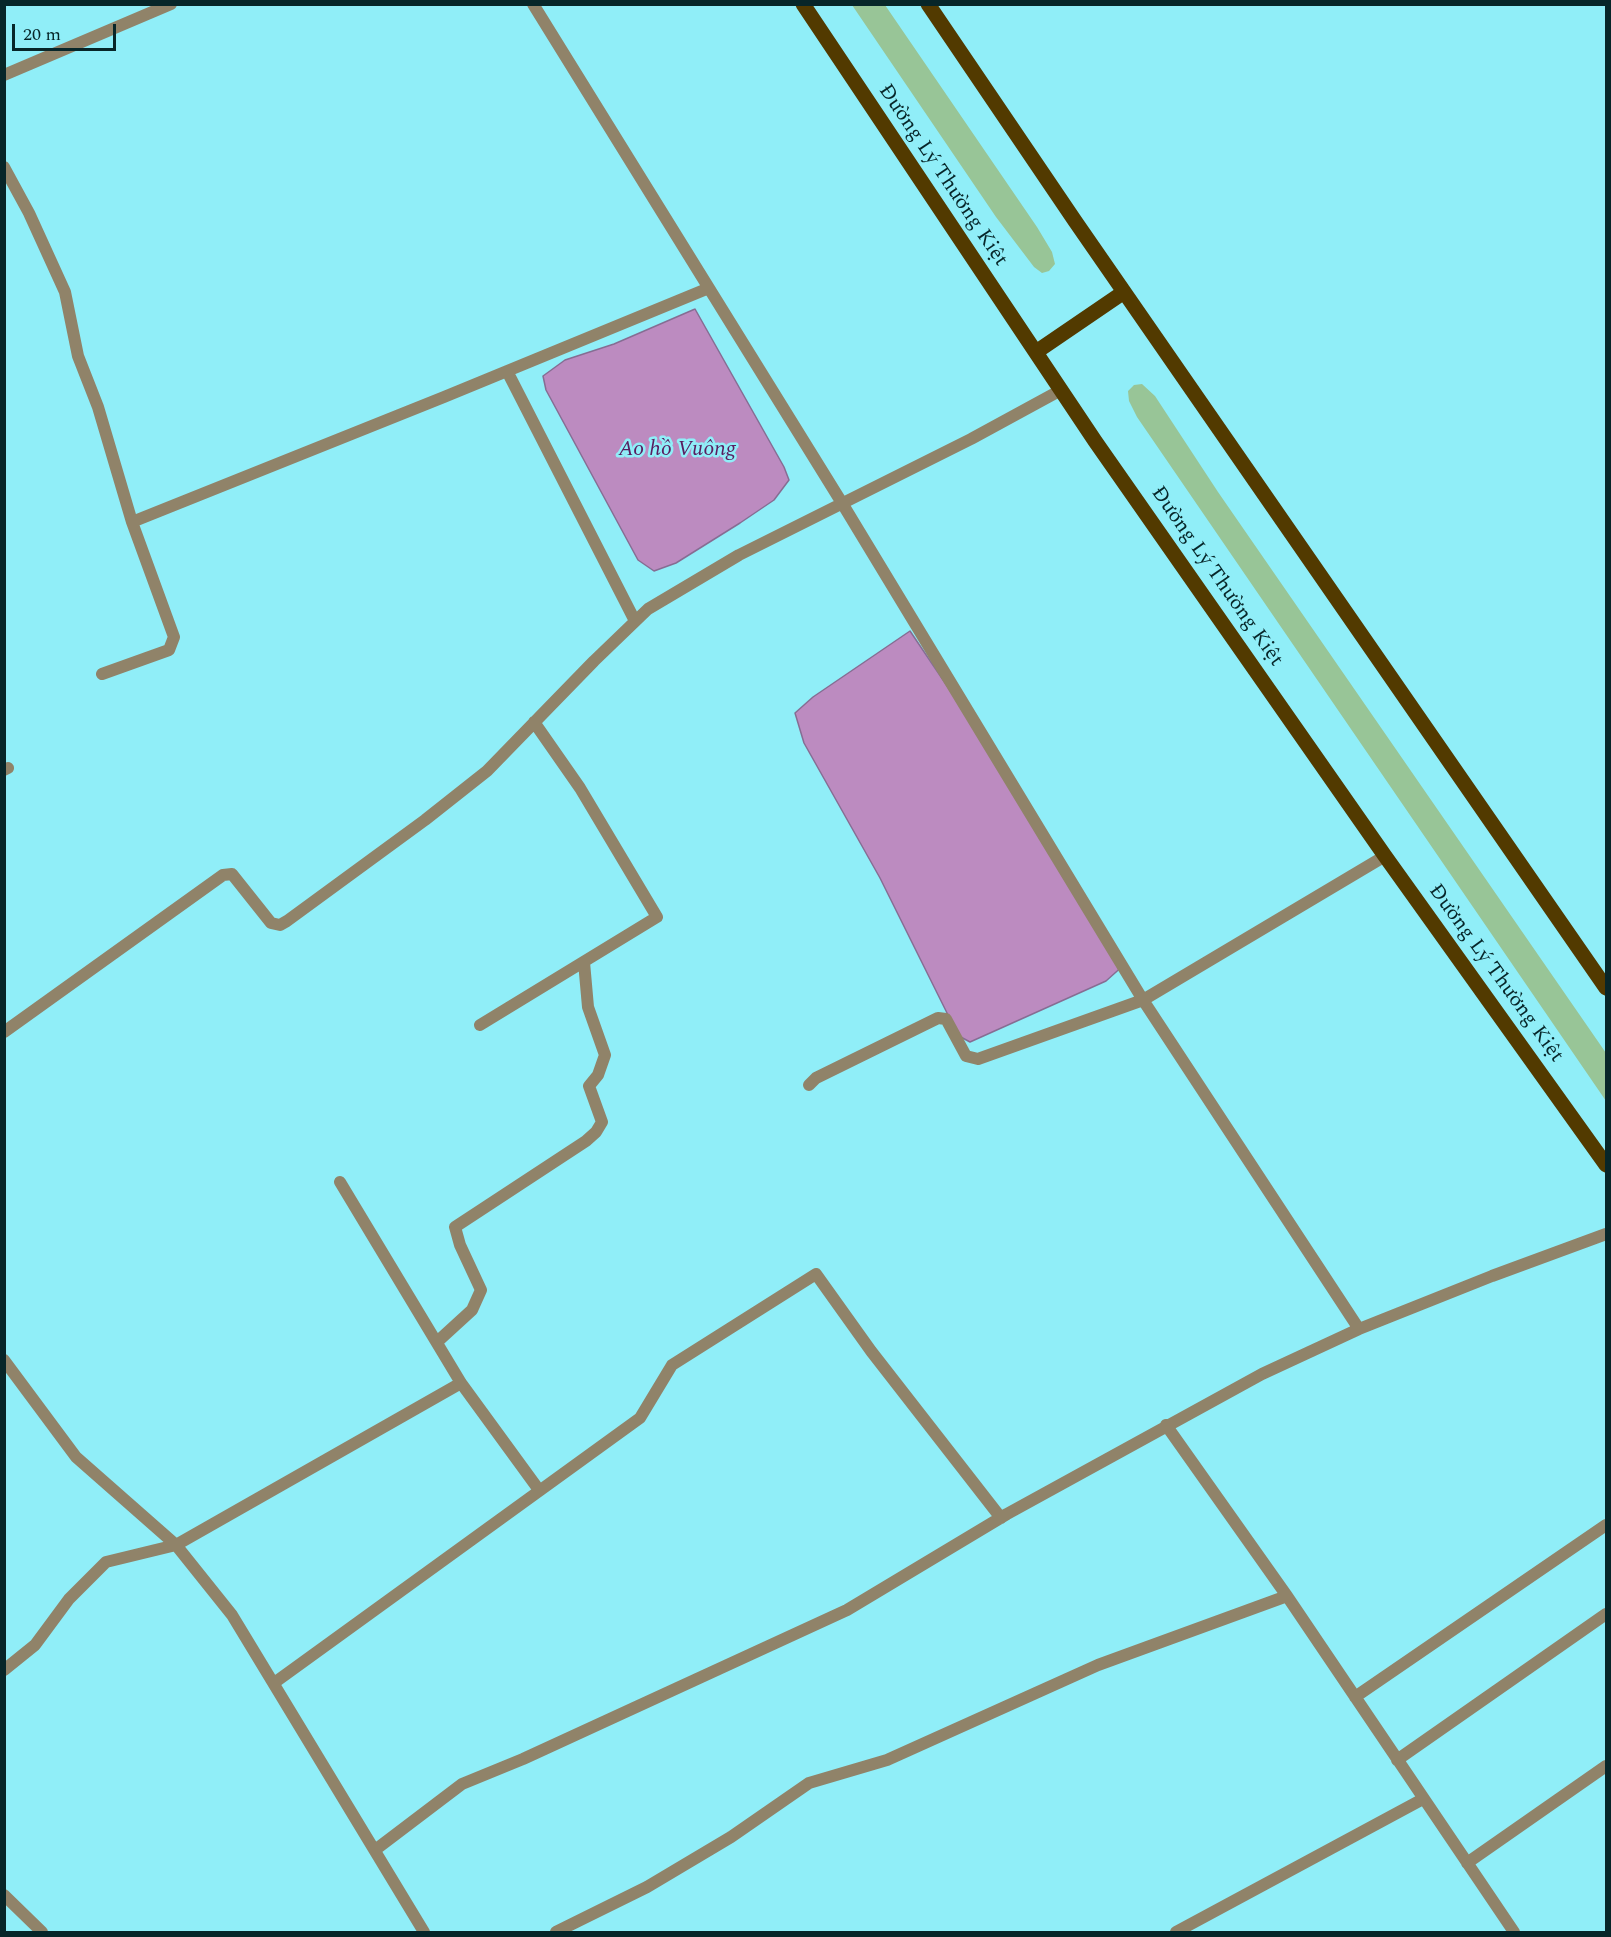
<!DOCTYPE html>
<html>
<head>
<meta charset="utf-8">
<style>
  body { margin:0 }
  #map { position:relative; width:1611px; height:1937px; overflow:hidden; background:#90eef8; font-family:Spectral,serif }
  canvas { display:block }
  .frame { position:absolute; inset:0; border:6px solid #072629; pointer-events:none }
  .scale { position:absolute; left:12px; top:24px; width:104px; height:27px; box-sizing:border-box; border:3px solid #072629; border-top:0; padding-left:8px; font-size:18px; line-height:21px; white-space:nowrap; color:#072629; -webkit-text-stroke:4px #90eef8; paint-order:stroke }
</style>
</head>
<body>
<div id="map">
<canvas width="1611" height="1937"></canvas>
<div class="frame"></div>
<div class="scale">20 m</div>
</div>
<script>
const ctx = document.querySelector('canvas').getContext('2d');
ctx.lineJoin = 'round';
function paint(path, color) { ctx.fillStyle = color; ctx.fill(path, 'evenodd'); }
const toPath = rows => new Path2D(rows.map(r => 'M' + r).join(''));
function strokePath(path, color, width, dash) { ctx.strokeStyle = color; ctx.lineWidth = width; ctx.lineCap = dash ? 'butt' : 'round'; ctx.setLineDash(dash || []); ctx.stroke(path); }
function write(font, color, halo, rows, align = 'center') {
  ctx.font = font + ' Spectral,serif'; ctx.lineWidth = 5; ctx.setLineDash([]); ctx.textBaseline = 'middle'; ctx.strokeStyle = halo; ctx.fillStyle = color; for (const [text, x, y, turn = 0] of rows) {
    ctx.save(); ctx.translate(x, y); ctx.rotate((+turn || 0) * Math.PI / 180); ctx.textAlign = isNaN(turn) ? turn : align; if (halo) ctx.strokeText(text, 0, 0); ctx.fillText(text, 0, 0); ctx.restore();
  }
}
paint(toPath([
  [852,5,885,5,1037,227,1052,252,1055,264,1049,271,1042,273,1034,267,996,217],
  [1142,384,1155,396,1218,492,1606,1053,1606,1101,1137,417,1129,401,1128,391,1134,385]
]), '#98c597');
const water = toPath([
  [695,309,784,467,789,480,774,500,740,523,676,563,654,571,638,560,546,390,543,376,565,360,614,344,695,309],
  [910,631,968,717,1125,964,1106,981,970,1042,959,1036,952,1023,880,878,804,743,795,713,813,697,910,631]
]);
paint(water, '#bc8bc0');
strokePath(water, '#866d93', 1.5);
strokePath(toPath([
  [533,4,842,503,1143,1000,1359,1329],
  [4,75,171,4],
  [4,167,29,213,65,292,78,356,98,407,132,522,174,637,169,650,102,674],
  [507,371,635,621],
  [132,522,444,397,709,288],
  [4,770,8,768],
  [480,1025,657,917,580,788,534,722],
  [4,1032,223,875,232,874,271,923,280,925,287,921,425,820,487,771,594,661,648,609,739,555,971,439,1061,390],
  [809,1085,816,1078,938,1018,946,1019,966,1056,978,1059,1143,1000,1385,856],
  [340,1182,461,1383,539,1490],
  [437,1342,472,1310,481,1290,460,1245,455,1227,586,1141,596,1132,602,1122,589,1086,598,1075,605,1055,588,1007,584,962],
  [4,1360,76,1457,176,1545,232,1615,424,1932],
  [1166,1425,1287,1596,1514,1932],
  [4,1670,35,1645,69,1599,106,1562,176,1545,461,1383],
  [274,1683,640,1418,672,1365,816,1274,871,1351,1001,1518],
  [1355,1697,1606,1525],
  [1397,1760,1606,1614],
  [375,1850,462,1784,523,1759,847,1610,1007,1514,1262,1374,1359,1329,1492,1276,1606,1234],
  [1467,1863,1606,1766],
  [4,1895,42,1932],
  [556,1932,647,1887,731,1837,809,1783,887,1760,1098,1665,1287,1596],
  [1176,1932,1423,1799]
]), '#908369', 12);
strokePath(toPath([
  [803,4,1095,441,1385,856,1606,1165],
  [928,4,1075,221,1606,988],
  [1036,352,1124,292]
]), '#523a00', 15);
write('21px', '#072629', '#90eef8', [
  ["Đường Lý Thường Kiệt",942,176,56],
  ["Đường Lý Thường Kiệt",1216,577,55],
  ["Đường Lý Thường Kiệt",1495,974,54]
]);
write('italic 22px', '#591e5f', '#90eef8', [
  ["Ao hồ Vuông",677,451]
]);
</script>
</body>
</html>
